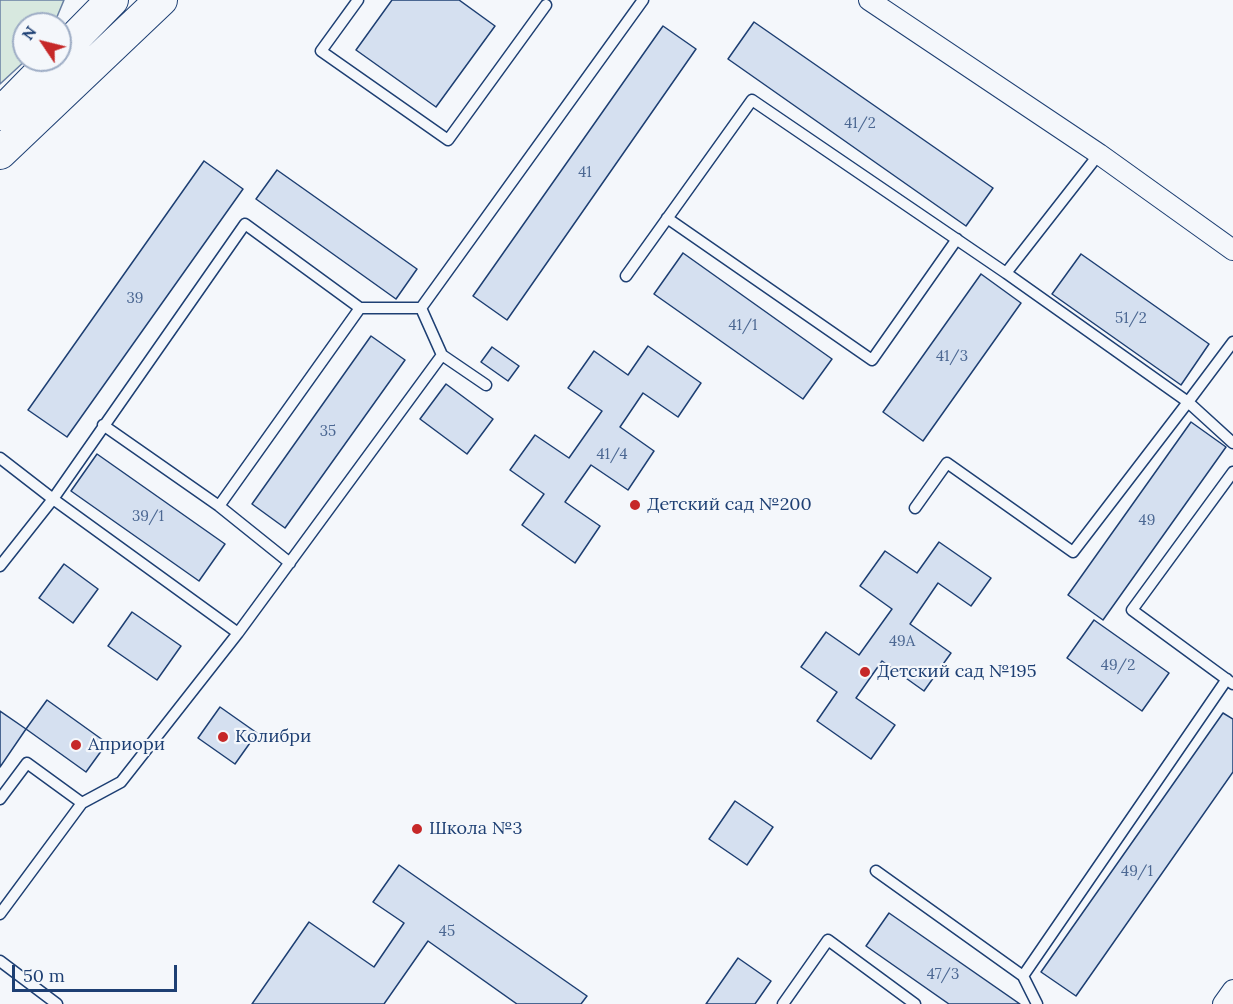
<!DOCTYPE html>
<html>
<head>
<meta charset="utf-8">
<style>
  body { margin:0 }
  #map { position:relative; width:1233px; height:1004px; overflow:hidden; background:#f4f7fb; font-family:Lora,serif }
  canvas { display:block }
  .north { position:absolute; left:12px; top:12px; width:60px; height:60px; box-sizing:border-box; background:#f4f7fb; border:2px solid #9eadc5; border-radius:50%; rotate:305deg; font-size:16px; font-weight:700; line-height:24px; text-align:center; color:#1d3f73 }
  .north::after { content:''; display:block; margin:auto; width:21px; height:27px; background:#c62828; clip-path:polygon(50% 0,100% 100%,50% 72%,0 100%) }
  .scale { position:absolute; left:12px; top:965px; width:165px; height:27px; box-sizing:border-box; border:3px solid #1d3f73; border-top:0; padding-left:8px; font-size:18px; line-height:21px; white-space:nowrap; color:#1d3f73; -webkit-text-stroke:4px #f4f7fb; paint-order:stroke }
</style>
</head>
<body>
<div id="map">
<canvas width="1233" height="1004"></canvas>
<div class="north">N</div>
<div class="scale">50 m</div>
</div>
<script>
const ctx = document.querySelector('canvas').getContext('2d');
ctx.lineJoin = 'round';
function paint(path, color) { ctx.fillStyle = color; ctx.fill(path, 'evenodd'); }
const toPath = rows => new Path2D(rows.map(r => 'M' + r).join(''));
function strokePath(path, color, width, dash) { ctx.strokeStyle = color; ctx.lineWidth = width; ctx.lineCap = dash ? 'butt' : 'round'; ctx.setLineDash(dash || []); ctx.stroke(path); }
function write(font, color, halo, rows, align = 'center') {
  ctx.font = font + ' Lora,serif'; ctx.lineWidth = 4.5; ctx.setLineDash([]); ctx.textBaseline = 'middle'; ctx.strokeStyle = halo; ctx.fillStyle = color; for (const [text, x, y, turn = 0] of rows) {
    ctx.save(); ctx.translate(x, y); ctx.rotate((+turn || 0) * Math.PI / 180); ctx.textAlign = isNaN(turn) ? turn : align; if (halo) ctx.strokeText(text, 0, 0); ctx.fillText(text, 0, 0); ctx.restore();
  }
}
const green = toPath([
  [0,0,64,0,54,24,24,24,24,60,26,60,0,84,0,0]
]);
paint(green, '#d7e8df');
strokePath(green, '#687fa3', 1.5);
const building = toPath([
  [392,0,459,0,495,26,436,107,356,50,392,0],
  [754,22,993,188,966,226,728,59,754,22],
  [663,26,696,49,507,320,473,296,663,26],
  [204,161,243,189,67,437,28,410,204,161],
  [277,170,417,269,396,299,256,199,277,170],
  [683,253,832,359,803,399,654,294,683,253],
  [1081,254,1209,344,1181,385,1052,294,1081,254],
  [981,274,1021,303,923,441,883,412,981,274],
  [371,336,405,360,285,528,252,504,371,336],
  [648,346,701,383,678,417,643,393,620,427,654,451,628,490,591,465,565,502,600,526,575,563,522,525,544,494,510,470,535,435,569,458,602,411,568,388,594,351,628,375,648,346],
  [492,347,519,366,508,381,481,362,492,347],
  [446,384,493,419,467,454,420,419,446,384],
  [1191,422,1226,447,1103,620,1068,595,1191,422],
  [97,454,225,544,199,581,71,491,97,454],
  [939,542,991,578,971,606,938,583,910,624,951,653,924,691,882,661,856,698,895,725,871,759,817,721,837,692,801,667,826,632,859,655,892,609,860,586,885,551,917,573,939,542],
  [64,564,98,589,73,623,39,598,64,564],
  [132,612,181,646,157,680,108,646,132,612],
  [1094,620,1169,673,1142,711,1067,658,1094,620],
  [47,700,107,743,86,772,26,729,47,700],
  [220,707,257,733,235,764,198,738,220,707],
  [0,711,26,729,0,767,0,711],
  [1223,713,1233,719,1233,772,1076,996,1041,972,1223,713],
  [735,801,773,827,747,865,709,839,735,801],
  [399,865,587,996,581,1004,517,1004,428,941,384,1004,252,1004,309,922,374,967,404,923,373,902,399,865],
  [889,913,1020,1004,949,1004,866,946,889,913],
  [738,958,771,981,755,1004,706,1004,738,958]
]);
paint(building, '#d5e0f0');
strokePath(building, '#1d3f73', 1.5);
const lane = toPath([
  [358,0,321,51,448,140,546,5],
  [1099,154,1006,273,1188,402,1233,342],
  [667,218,872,360,957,239],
  [626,276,752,100,1006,273],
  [442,355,486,385],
  [103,425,219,506,290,563],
  [0,458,53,499,238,633],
  [1233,472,1132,610,1233,684],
  [219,506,360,308,421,308,643,0],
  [915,508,947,463,1073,552,1188,402,1233,443],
  [0,566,53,499,245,224,360,308],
  [0,799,27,763,82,803],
  [876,871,1023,976],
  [0,914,82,803,121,782,238,633,442,355,421,308],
  [0,961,57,1004],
  [783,1004,828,940,915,1004],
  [1037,1004,1023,976,1227,679]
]);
const street = toPath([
  [869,0,1099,154,1233,250],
  [1223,1004,1233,990]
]);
const primary = toPath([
  [60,53,112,0],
  [0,114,53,60],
  [0,153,161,0]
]);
strokePath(lane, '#1d3f73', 13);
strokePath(street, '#1d3f73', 22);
strokePath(primary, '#1d3f73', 34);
strokePath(lane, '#f4f7fb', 10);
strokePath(street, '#f4f7fb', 20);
strokePath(primary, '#f4f7fb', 32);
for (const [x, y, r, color] of [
  [635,505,6,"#c62828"],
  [865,672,6,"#c62828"],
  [223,737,6,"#c62828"],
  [76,745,6,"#c62828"],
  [417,829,6,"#c62828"]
]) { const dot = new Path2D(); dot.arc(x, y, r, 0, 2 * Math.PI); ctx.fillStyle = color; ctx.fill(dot); strokePath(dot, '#f4f7fb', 2); }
write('15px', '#4b6792', null, [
  ["41/2",860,124],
  ["41",585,173],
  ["39",135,299],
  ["51/2",1131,319],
  ["41/1",743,326],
  ["41/3",952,357],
  ["35",328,432],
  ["41/4",612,455],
  ["39/1",148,517],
  ["49",1147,521],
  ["49А",902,642],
  ["49/2",1118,666],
  ["49/1",1137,872],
  ["45",447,932],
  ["47/3",943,975]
]);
write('18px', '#1d3f73', '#f4f7fb', [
  ["Детский сад №200",647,505],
  ["Детский сад №195",877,672],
  ["Колибри",235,737],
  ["Априори",88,745],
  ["Школа №3",429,829]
], 'left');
</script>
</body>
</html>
